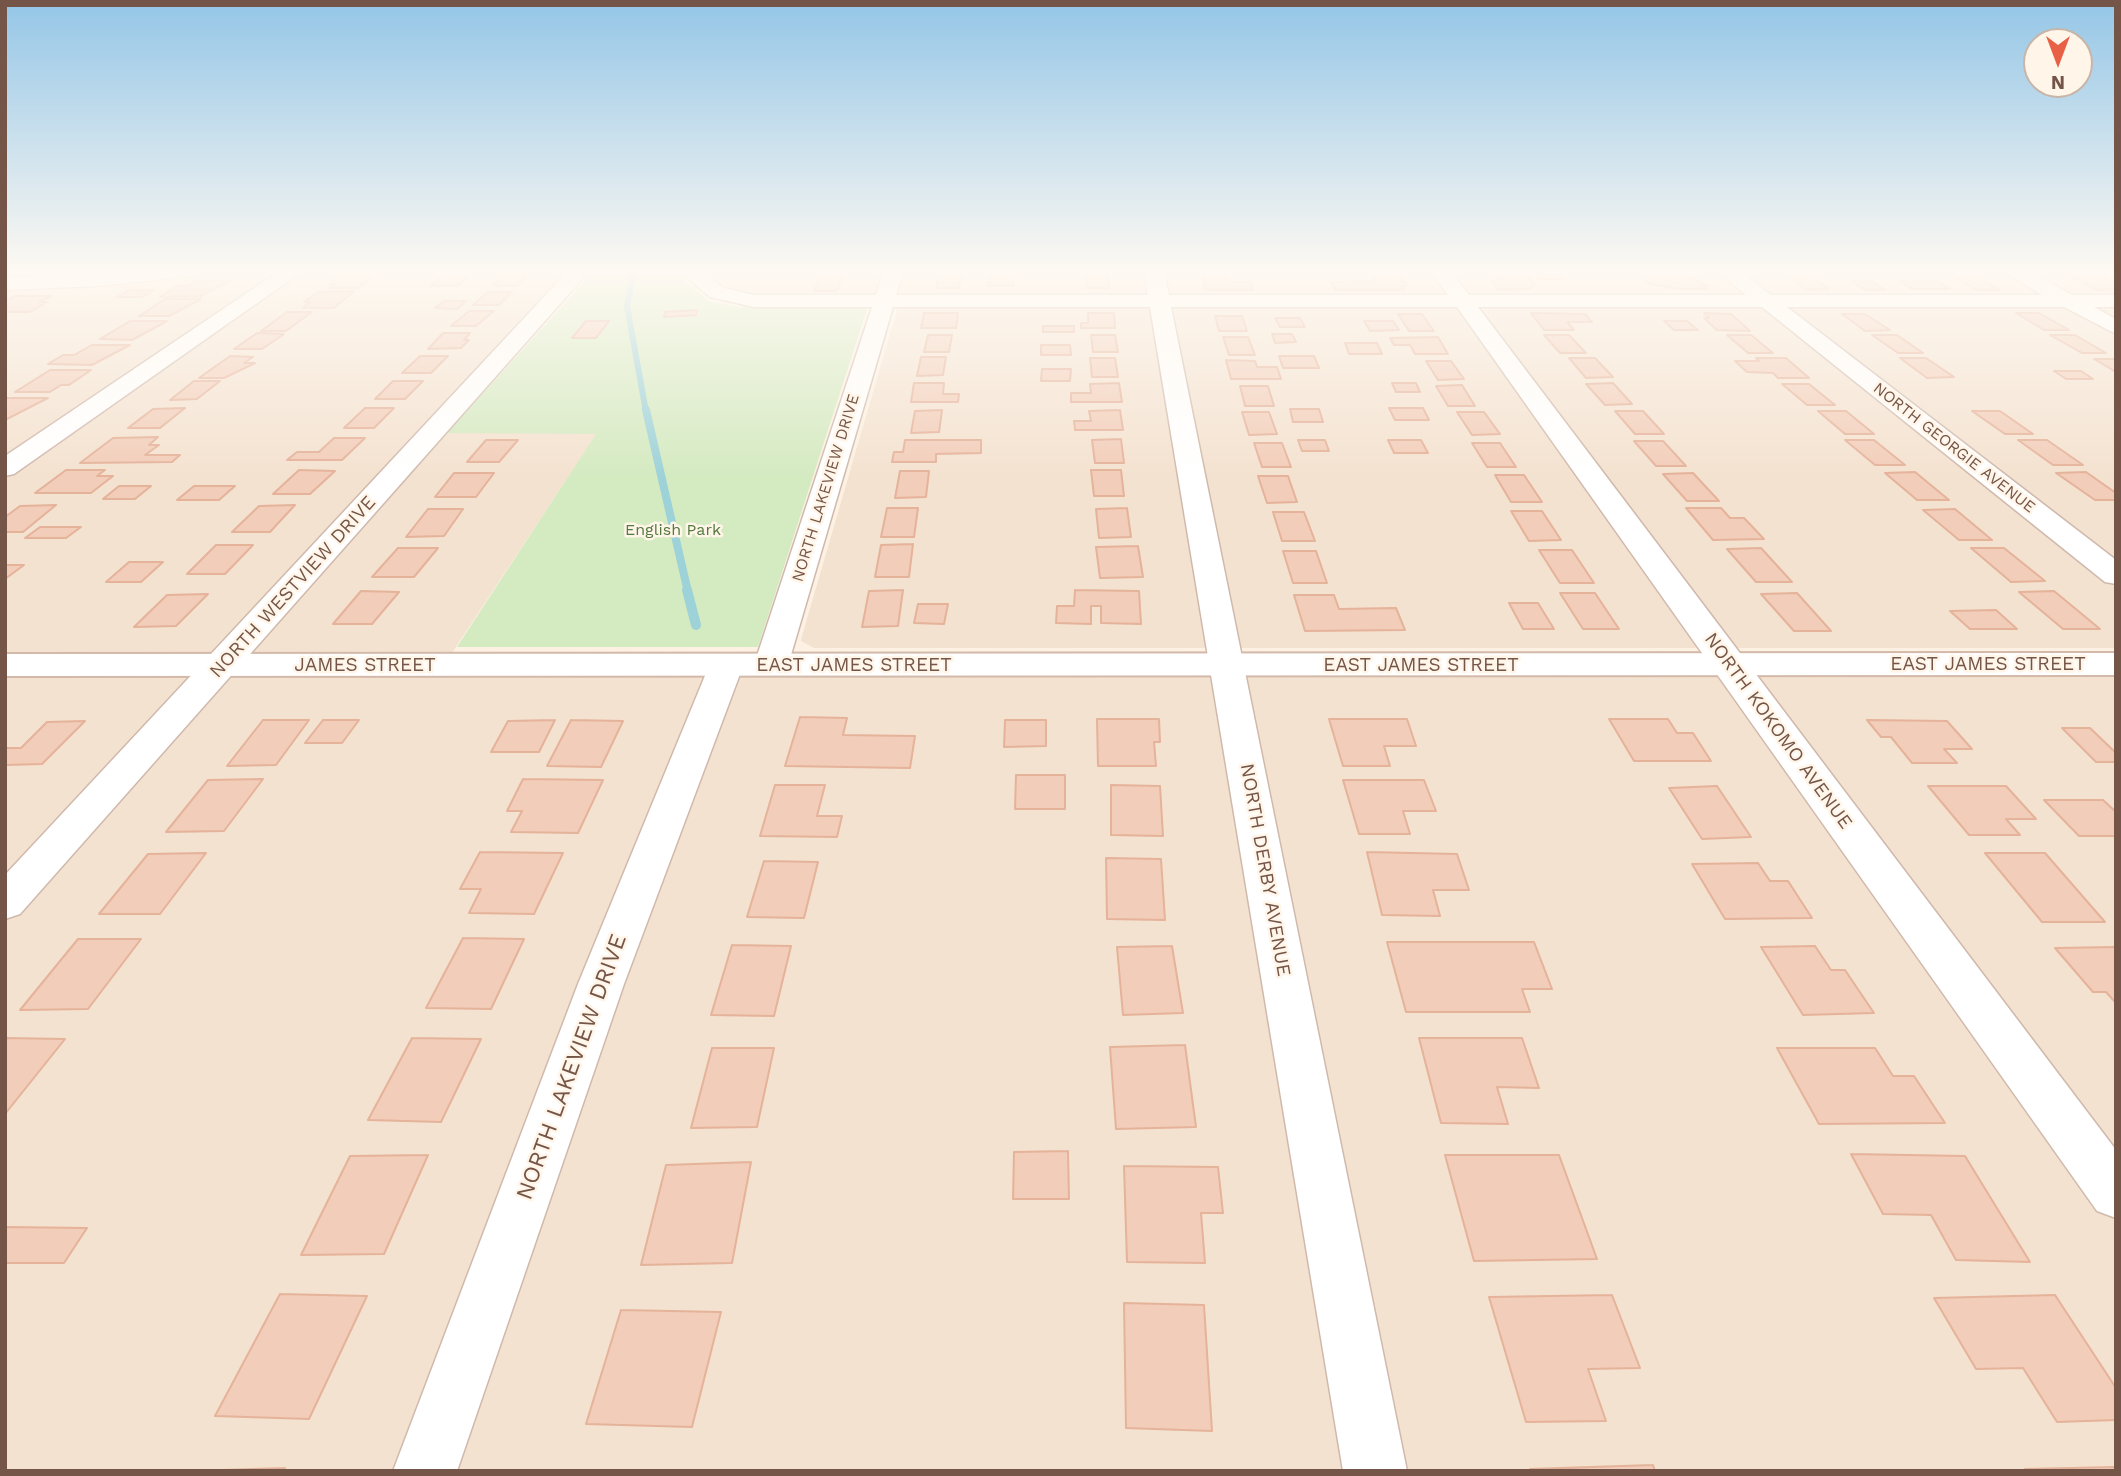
<!DOCTYPE html>
<html>
<head>
<meta charset="utf-8">
<style>
  body { margin:0 }
  #map { position:relative; width:2121px; height:1476px; overflow:hidden; background:#fcf1e2; font-family:"Work Sans",sans-serif }
  canvas { display:block }
  .frame { position:absolute; inset:0; border:7px solid #745548; pointer-events:none }
  .north { position:absolute; left:2023px; top:28px; width:70px; height:70px; box-sizing:border-box; background:#fff5e8; border:2px solid #c7b5a8; border-radius:50%; rotate:180deg; font-size:19px; font-weight:700; line-height:28px; text-align:center; color:#745548 }
  .north::after { content:''; display:block; margin:auto; width:24px; height:32px; background:#e86046; clip-path:polygon(50% 0,100% 100%,50% 72%,0 100%) }
</style>
</head>
<body>
<div id="map">
<canvas width="2121" height="1476"></canvas>
<div class="frame"></div>
<div class="north">N</div>
</div>
<script>
const ctx = document.querySelector('canvas').getContext('2d');
ctx.lineJoin = 'round';
function paint(path, color) { ctx.fillStyle = color; ctx.fill(path, 'evenodd'); }
const toPath = rows => new Path2D(rows.map(r => 'M' + r).join(''));
function strokePath(path, color, width, dash) { ctx.strokeStyle = color; ctx.lineWidth = width; ctx.lineCap = dash ? 'butt' : 'round'; ctx.setLineDash(dash || []); ctx.stroke(path); }
function write(font, color, halo, rows, align = 'center') {
  ctx.font = font + ' "Work Sans",sans-serif'; ctx.lineWidth = 5; ctx.setLineDash([]); ctx.textBaseline = 'middle'; ctx.strokeStyle = halo; ctx.fillStyle = color; for (const [text, x, y, turn = 0] of rows) {
    ctx.save(); ctx.translate(x, y); ctx.rotate((+turn || 0) * Math.PI / 180); ctx.textAlign = isNaN(turn) ? turn : align; if (halo) ctx.strokeText(text, 0, 0); ctx.fillText(text, 0, 0); ctx.restore();
  }
}
paint(toPath([
  [5,270,592,270,448,433,597,433,444,665,2116,664,2116,1471,5,1471],
  [702,270,2116,270,2116,648,814,648,801,641,802,636,901,296,758,297,738,293]
]), '#f4e2d0');
paint(toPath([
  [595,270,671,270,710,302,739,307,868,306,758,647,457,647,596,434,447,433]
]), '#d4eac1');
strokePath(toPath([
  [634,270,627,306,646,412]
]), '#9dd2d8', 6);
strokePath(toPath([
  [646,410,688,592]
]), '#9dd2d8', 8);
strokePath(toPath([
  [687,590,696,625]
]), '#9dd2d8', 10);
const building = toPath([
  [343,273,377,273,358,288,329,288,335,284,330,284,343,273],
  [506,273,530,273,516,286,492,286,506,273],
  [939,275,961,275,959,288,936,288,939,275],
  [1086,275,1108,275,1109,288,1087,288,1086,275],
  [1535,275,1561,275,1565,279,1539,279,1535,275],
  [989,276,1014,276,1013,286,988,286,989,276],
  [1203,276,1227,277,1228,282,1251,282,1253,290,1205,290,1203,276],
  [1789,276,1810,276,1829,289,1807,290,1789,276],
  [1976,276,1999,290,1977,290,1954,277,1976,276],
  [441,277,468,277,457,286,430,286,441,277],
  [820,277,842,277,837,291,814,291,820,277],
  [1373,277,1395,277,1403,280,1407,286,1402,286,1404,290,1335,290,1331,282,1375,281,1373,277],
  [1497,277,1528,277,1535,285,1528,289,1498,290,1491,280,1499,280,1497,277],
  [1643,277,1690,277,1708,286,1702,286,1706,289,1680,289,1650,284,1643,277],
  [2073,277,2103,277,2116,283,2116,289,2097,290,2073,277],
  [195,281,230,281,200,296,160,297,177,286,187,286,195,281],
  [1851,281,1871,281,1885,290,1865,290,1851,281],
  [1899,281,1937,281,1950,289,1912,289,1899,281],
  [129,290,154,290,142,297,117,297,129,290],
  [354,291,334,308,303,308,310,302,304,302,318,292,354,291],
  [488,292,512,292,499,305,473,305,488,292],
  [15,296,51,296,39,302,47,302,30,312,5,312,5,301,15,296],
  [165,299,201,299,169,316,139,316,165,299],
  [444,301,466,301,457,309,435,308,444,301],
  [697,310,696,315,664,317,665,312,697,310],
  [469,311,494,311,476,326,451,326,469,311],
  [287,312,312,312,286,331,261,331,287,312],
  [924,313,958,313,956,328,921,328,924,313],
  [1088,313,1114,313,1115,328,1081,328,1081,323,1088,323,1088,313],
  [1531,313,1585,314,1592,322,1567,322,1574,330,1544,330,1531,313],
  [1704,313,1731,314,1750,331,1717,330,1704,318,1709,318,1704,313],
  [2016,313,2039,313,2069,330,2044,330,2016,313],
  [1398,314,1422,314,1434,331,1409,331,1398,314],
  [1842,314,1865,314,1890,330,1865,331,1842,314],
  [1215,316,1242,316,1247,331,1219,331,1215,316],
  [1275,318,1300,318,1305,327,1280,327,1275,318],
  [130,321,167,321,132,340,100,339,130,321],
  [586,321,609,321,596,338,572,338,586,321],
  [1364,321,1393,321,1399,330,1370,331,1364,321],
  [1664,321,1687,321,1698,330,1674,330,1664,321],
  [1043,326,1074,326,1074,332,1043,332,1043,326],
  [257,333,284,334,262,349,234,349,257,333],
  [443,333,470,333,464,340,469,340,461,348,428,349,443,333],
  [1272,334,1292,334,1296,342,1275,343,1272,334],
  [928,335,952,335,949,352,924,352,928,335],
  [1091,335,1115,335,1118,352,1093,352,1091,335],
  [1544,335,1569,335,1586,353,1560,353,1544,335],
  [1727,335,1751,335,1773,353,1748,353,1727,335],
  [1872,335,1897,335,1923,353,1898,353,1872,335],
  [2050,335,2075,335,2106,353,2082,353,2050,335],
  [1223,337,1248,337,1255,355,1229,355,1223,337],
  [1438,337,1448,354,1415,354,1410,345,1394,345,1390,338,1438,337],
  [1345,343,1377,343,1382,354,1349,354,1345,343],
  [92,345,130,345,92,365,48,364,63,355,74,355,92,345],
  [1041,345,1070,345,1071,355,1041,355,1041,345],
  [230,356,253,357,244,363,255,363,224,378,199,378,230,356],
  [420,356,448,356,431,373,402,373,420,356],
  [1279,356,1314,356,1319,368,1283,368,1279,356],
  [921,357,946,357,943,375,917,376,921,357],
  [1090,358,1115,358,1118,377,1092,377,1090,358],
  [1569,358,1595,358,1613,377,1586,378,1569,358],
  [1756,358,1786,358,1809,378,1778,378,1773,373,1747,372,1735,361,1759,361,1756,358],
  [1900,358,1926,358,1954,377,1927,378,1900,358],
  [2094,359,2116,359,2116,372,2094,359],
  [1226,360,1255,361,1257,367,1277,367,1281,379,1231,379,1226,360],
  [1426,361,1451,361,1464,379,1438,380,1426,361],
  [1042,369,1071,369,1070,381,1041,381,1042,369],
  [50,370,91,370,69,385,61,385,50,392,15,392,50,370],
  [2054,371,2081,371,2093,379,2066,379,2054,371],
  [194,381,220,381,197,399,170,400,194,381],
  [393,381,423,381,405,399,375,399,393,381],
  [914,383,944,383,943,394,959,394,958,402,911,402,914,383],
  [1119,383,1122,402,1071,402,1071,393,1091,393,1090,384,1119,383],
  [1392,383,1416,383,1420,392,1396,392,1392,383],
  [1613,383,1632,404,1605,405,1586,384,1613,383],
  [1782,384,1809,384,1835,405,1807,405,1782,384],
  [1462,385,1475,406,1448,406,1436,386,1462,385],
  [1240,386,1268,386,1274,406,1245,406,1240,386],
  [5,398,48,398,5,420,5,398],
  [185,408,160,428,128,428,153,409,185,408],
  [365,408,394,408,374,428,344,428,365,408],
  [1389,408,1423,408,1429,420,1395,420,1389,408],
  [1290,409,1319,409,1323,422,1293,422,1290,409],
  [942,410,939,432,911,433,915,411,942,410],
  [1120,410,1123,430,1075,430,1074,421,1091,421,1089,411,1120,410],
  [1615,411,1643,411,1664,434,1635,434,1615,411],
  [1818,411,1846,411,1874,434,1845,434,1818,411],
  [1972,411,2000,411,2033,434,2005,434,1972,411],
  [1242,412,1269,412,1277,434,1249,435,1242,412],
  [1457,412,1484,412,1500,434,1472,435,1457,412],
  [158,437,149,445,159,445,145,455,180,455,172,462,80,463,113,438,158,437],
  [334,438,365,438,342,460,287,460,297,452,319,452,334,438],
  [1121,439,1124,463,1095,463,1092,440,1121,439],
  [486,440,518,440,499,462,467,462,486,440],
  [905,440,981,440,981,453,936,454,936,462,892,462,894,452,903,452,905,440],
  [1298,440,1325,440,1329,451,1302,451,1298,440],
  [1388,440,1421,440,1428,453,1394,453,1388,440],
  [1845,440,1874,440,1905,465,1875,465,1845,440],
  [2018,440,2047,440,2083,465,2053,465,2018,440],
  [1634,441,1663,441,1686,466,1656,466,1634,441],
  [1254,443,1282,443,1291,467,1262,467,1254,443],
  [1472,443,1500,443,1516,467,1487,467,1472,443],
  [66,470,105,470,97,476,113,476,91,493,35,493,66,470],
  [299,470,335,471,310,494,273,494,299,470],
  [1091,470,1121,470,1124,496,1094,496,1091,470],
  [900,471,929,471,926,497,895,498,900,471],
  [1915,472,1949,500,1917,500,1885,473,1915,472],
  [2086,472,2116,493,2116,500,2095,500,2056,473,2086,472],
  [454,473,494,473,476,497,435,497,454,473],
  [1693,473,1719,501,1687,501,1663,474,1693,473],
  [1495,475,1524,475,1542,502,1511,502,1495,475],
  [1258,476,1288,476,1297,502,1267,503,1258,476],
  [119,486,151,486,135,499,103,499,119,486],
  [194,486,235,486,219,500,177,500,194,486],
  [56,505,23,532,5,532,5,517,20,506,56,505],
  [295,505,270,532,232,532,259,506,295,505],
  [887,508,918,508,914,537,881,537,887,508],
  [1127,508,1131,537,1099,538,1096,509,1127,508],
  [1686,508,1721,508,1730,518,1744,518,1764,539,1713,540,1686,508],
  [428,509,463,509,444,536,406,537,428,509],
  [1955,509,1992,540,1959,540,1923,510,1955,509],
  [1511,511,1542,511,1561,540,1529,541,1511,511],
  [1273,512,1304,512,1315,541,1282,541,1273,512],
  [40,527,81,527,66,538,25,538,40,527],
  [913,544,909,577,875,577,881,545,913,544],
  [216,545,253,545,225,574,187,574,216,545],
  [1138,546,1143,577,1100,578,1096,547,1138,546],
  [398,548,438,548,414,577,372,577,398,548],
  [1761,548,1792,582,1756,582,1727,549,1761,548],
  [1971,548,2004,548,2045,581,2011,582,1971,548],
  [1539,550,1572,550,1594,583,1560,583,1539,550],
  [1283,551,1316,551,1327,583,1293,583,1283,551],
  [129,562,163,562,141,582,106,582,129,562],
  [5,565,24,565,5,579,5,565],
  [903,590,898,626,862,627,869,591,903,590],
  [1075,590,1139,591,1141,624,1101,623,1101,606,1091,606,1091,624,1056,623,1057,606,1074,606,1075,590],
  [361,591,399,592,372,624,333,624,361,591],
  [2054,591,2100,629,2063,629,2019,592,2054,591],
  [1560,593,1595,593,1619,629,1583,629,1560,593],
  [1797,593,1831,631,1794,631,1761,594,1797,593],
  [208,594,176,626,134,627,167,595,208,594],
  [1294,595,1334,595,1339,609,1396,608,1405,630,1305,631,1294,595],
  [1509,603,1538,603,1554,629,1523,629,1509,603],
  [918,604,948,604,944,624,914,623,918,604],
  [1996,610,2017,629,1970,629,1950,611,1996,610],
  [800,717,847,718,843,735,915,736,910,768,785,766,800,717],
  [1097,719,1159,719,1160,742,1154,742,1156,766,1098,766,1097,719],
  [1329,719,1407,719,1416,746,1384,746,1390,766,1343,766,1329,719],
  [1609,719,1668,719,1677,733,1693,733,1711,761,1634,761,1609,719],
  [263,720,309,720,276,765,227,766,263,720],
  [323,720,359,720,342,743,305,743,323,720],
  [555,720,539,752,491,752,508,721,555,720],
  [571,720,623,721,601,767,547,766,571,720],
  [1005,720,1046,720,1046,746,1004,747,1005,720],
  [1867,720,1947,721,1972,749,1944,749,1957,763,1912,763,1891,737,1881,737,1867,720],
  [85,721,42,764,5,765,5,748,21,748,47,722,85,721],
  [2062,728,2090,728,2116,753,2116,762,2096,762,2062,728],
  [1016,775,1065,775,1065,809,1015,809,1016,775],
  [263,779,224,831,166,832,208,780,263,779],
  [523,779,603,780,578,833,511,832,522,811,507,811,523,779],
  [1343,780,1424,780,1436,811,1403,811,1410,834,1359,834,1343,780],
  [775,785,825,785,817,816,842,816,837,837,760,836,775,785],
  [1111,785,1160,786,1163,836,1111,835,1111,785],
  [1717,786,1751,837,1702,839,1669,788,1717,786],
  [1928,786,2006,786,2036,819,2006,819,2020,835,1969,835,1928,786],
  [2044,800,2103,800,2116,812,2116,836,2079,836,2044,800],
  [480,852,563,853,534,914,469,913,481,889,460,889,480,852],
  [1367,852,1457,854,1469,890,1433,890,1440,916,1382,915,1367,852],
  [206,853,160,914,99,914,148,854,206,853],
  [1985,853,2045,853,2105,922,2042,922,1985,853],
  [1106,858,1161,859,1165,920,1107,919,1106,858],
  [764,861,818,862,804,918,747,917,764,861],
  [1758,863,1770,881,1788,881,1812,918,1725,919,1692,864,1758,863],
  [463,938,524,939,491,1009,426,1008,463,938],
  [78,939,141,939,88,1009,20,1010,78,939],
  [1387,942,1534,942,1552,989,1522,989,1530,1012,1406,1012,1387,942],
  [732,945,791,946,774,1016,711,1015,732,945],
  [1172,946,1183,1013,1123,1015,1117,947,1172,946],
  [1815,946,1831,970,1845,970,1874,1013,1803,1015,1761,947,1815,946],
  [2116,947,2116,1003,2106,992,2093,992,2055,948,2116,947],
  [5,1038,65,1039,5,1114,5,1038],
  [412,1038,481,1039,441,1122,368,1120,412,1038],
  [1419,1038,1522,1038,1539,1088,1497,1087,1508,1124,1441,1123,1419,1038],
  [1185,1045,1196,1127,1116,1129,1110,1047,1185,1045],
  [712,1048,774,1048,757,1127,691,1128,712,1048],
  [1777,1048,1875,1048,1893,1076,1914,1076,1945,1123,1819,1124,1777,1048],
  [1068,1151,1069,1199,1013,1199,1014,1152,1068,1151],
  [1851,1154,1965,1156,2030,1262,1956,1260,1931,1215,1883,1214,1851,1154],
  [428,1155,384,1254,301,1255,350,1156,428,1155],
  [1445,1155,1559,1155,1597,1259,1474,1261,1445,1155],
  [751,1162,732,1263,641,1265,666,1165,751,1162],
  [1124,1166,1218,1167,1223,1213,1201,1213,1205,1263,1127,1262,1124,1166],
  [5,1227,87,1228,64,1263,5,1263,5,1227],
  [280,1294,367,1296,309,1419,215,1416,280,1294],
  [1612,1295,1640,1368,1588,1369,1606,1421,1526,1422,1489,1297,1612,1295],
  [2055,1295,2116,1388,2116,1420,2057,1422,2023,1368,1976,1369,1934,1298,2055,1295],
  [1124,1303,1204,1305,1212,1431,1126,1428,1124,1303],
  [621,1310,721,1312,692,1427,586,1424,621,1310],
  [1653,1465,1655,1471,1530,1469,1653,1465],
  [2116,1467,2116,1471,2025,1469,2116,1467],
  [285,1468,284,1471,191,1471,285,1468]
]);
paint(building, '#f2cdb9');
strokePath(building, '#e5b29a', 2);
const street = toPath([
  [136,270,202,270,192,276,98,286,5,290,5,278,136,270],
  [281,270,304,270,14,474,5,476,5,456,281,270],
  [569,270,590,270,20,914,5,919,5,875,569,270],
  [678,270,700,270,724,288,754,295,876,295,884,270,904,270,896,295,1148,295,1144,270,1164,270,1169,295,1448,295,1430,270,1450,270,1469,295,1746,295,1717,270,1739,270,1771,295,2042,295,2002,270,2027,270,2072,295,2116,295,2116,307,2094,307,2116,319,2116,334,2064,307,1787,307,2116,560,2116,584,2105,582,1762,307,1478,307,2116,1150,2116,1218,2097,1211,1457,307,1171,307,1407,1471,1343,1471,1150,307,893,307,788,665,783,672,771,675,759,672,754,665,872,307,754,307,710,297,678,270],
  [726,656,738,659,743,666,624,984,457,1471,393,1471,578,984,709,666,714,659,726,656]
]);
const secondary = toPath([
  [2116,653,2116,675,5,676,5,654,2116,653]
]);
strokePath(street, '#d0b9ac', 3);
strokePath(secondary, '#d3b9a9', 4);
paint(street, '#fff');
paint(secondary, '#fff');
const sky = ctx.createLinearGradient(0, 0, 0, 477);
sky.addColorStop(0, '#94c6e7');
sky.addColorStop(0.57, '#fef9f2');
sky.addColorStop(1, '#fef9f200');
ctx.fillStyle = sky;
ctx.fillRect(0, 0, 2121, 477);
write('16px', '#745548', '#fff5e8', [
  ["NORTH GEORGIE AVENUE",1954,448,38],
  ["NORTH LAKEVIEW DRIVE",826,488,-73]
]);
write('16px', '#547a41', '#fff5e8', [
  ["English Park",673,530]
]);
write('19px', '#745548', '#fff5e8', [
  ["NORTH WESTVIEW DRIVE",293,587,-48],
  ["EAST JAMES STREET",1988,664],
  ["JAMES STREET",365,665],
  ["EAST JAMES STREET",854,665],
  ["EAST JAMES STREET",1421,665],
  ["NORTH KOKOMO AVENUE",1778,731,54],
  ["NORTH DERBY AVENUE",1265,870,80]
]);
write('23px', '#745548', '#fff5e8', [
  ["NORTH LAKEVIEW DRIVE",572,1067,-70]
]);
</script>
</body>
</html>
